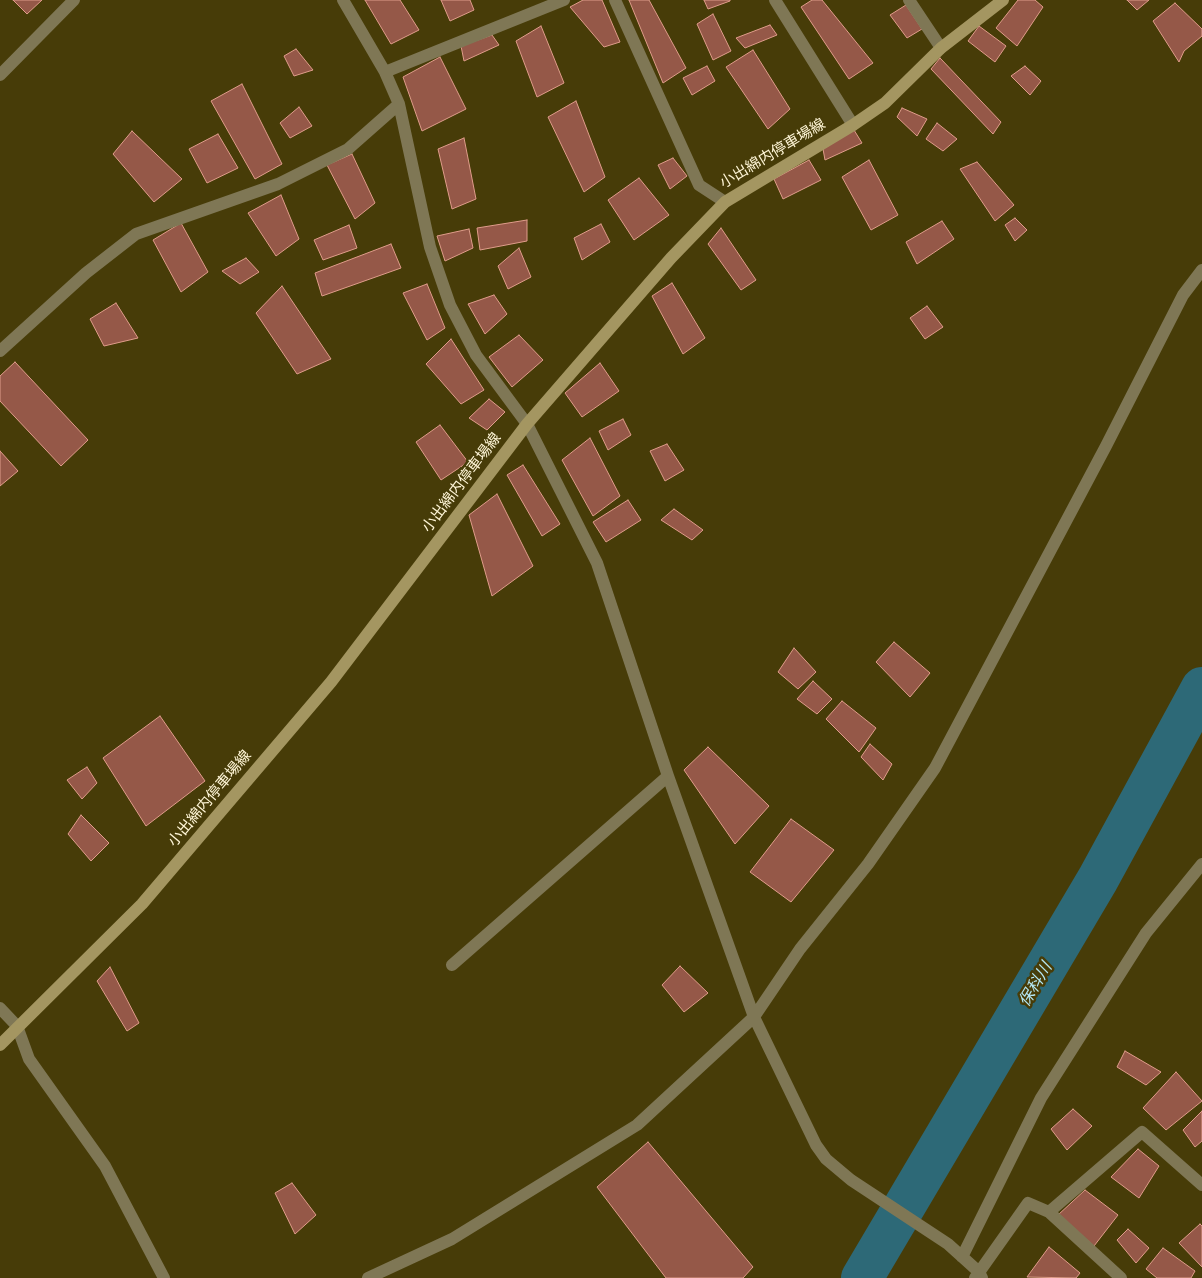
<!DOCTYPE html>
<html>
<head>
<meta charset="utf-8">
<style>
  body { margin:0 }
  canvas { display:block; background:#473c08 }
</style>
</head>
<body>
<canvas width="1202" height="1278"></canvas>
<script>
const ctx = document.querySelector('canvas').getContext('2d');
ctx.lineJoin = 'round';
const toPath = rows => new Path2D(rows.map(r => 'M' + r).join(''));
function strokePath(path, color, width, dash) { ctx.strokeStyle = color; ctx.lineWidth = width; ctx.lineCap = dash ? 'butt' : 'round'; ctx.setLineDash(dash || []); ctx.stroke(path); }
function paint(path, color) { ctx.fillStyle = color; ctx.fill(path, 'evenodd'); }
function write(font, color, halo, rows, align = 'center') {
  ctx.font = font + ' "Times New Roman","Noto Sans JP",serif'; ctx.lineWidth = 5; ctx.setLineDash([]); ctx.textBaseline = 'middle'; ctx.strokeStyle = halo; ctx.fillStyle = color; for (const [text, x, y, turn = 0] of rows) {
    ctx.save(); ctx.translate(x, y); ctx.rotate((+turn || 0) * Math.PI / 180); ctx.textAlign = isNaN(turn) ? turn : align; if (halo) ctx.strokeText(text, 0, 0); ctx.fillText(text, 0, 0); ctx.restore();
  }
}
strokePath(toPath([
  [862,1278,1098,879,1202,688]
]), '#2d6977', 42);
const building = toPath([
  [13,0,42,0,27,14,13,0],
  [365,0,400,0,419,30,391,44,365,0],
  [441,0,470,0,474,10,450,21,441,0],
  [583,0,602,0,620,42,604,47,570,7,583,0],
  [629,0,649,0,686,68,663,83,629,0],
  [704,0,730,0,730,1,708,9,704,0],
  [812,0,822,0,873,63,849,79,801,7,812,0],
  [1018,0,1035,0,1043,7,1017,46,996,28,1018,0],
  [1127,0,1149,0,1137,10,1127,0],
  [1175,3,1202,29,1202,36,1184,51,1179,62,1153,21,1175,3],
  [906,5,922,29,907,38,890,15,906,5],
  [713,14,731,51,713,60,697,24,713,14],
  [770,25,777,35,745,48,736,38,770,25],
  [541,26,564,83,537,97,516,41,541,26],
  [979,26,1006,46,995,62,968,41,979,26],
  [492,35,499,45,464,61,461,46,492,35],
  [296,49,313,70,294,76,284,56,296,49],
  [753,50,790,109,768,129,726,67,753,50],
  [440,57,466,109,422,131,403,77,440,57],
  [940,58,1001,122,993,134,931,69,940,58],
  [707,66,715,81,692,95,683,78,707,66],
  [1025,66,1041,81,1030,95,1011,76,1025,66],
  [242,84,282,164,255,179,211,101,242,84],
  [576,101,605,177,584,192,548,117,576,101],
  [299,107,312,126,290,138,280,123,299,107],
  [902,108,927,119,917,136,897,117,902,108],
  [937,123,957,139,943,151,926,139,937,123],
  [854,130,862,143,825,160,823,149,854,130],
  [132,131,182,179,154,202,113,154,132,131],
  [218,134,238,168,207,183,189,149,218,134],
  [464,138,476,199,452,209,438,149,464,138],
  [352,154,375,203,355,219,327,165,352,154],
  [673,158,687,176,670,189,658,165,673,158],
  [809,160,821,180,783,199,774,179,809,160],
  [869,160,898,215,871,230,842,177,869,160],
  [977,162,1014,205,995,221,960,169,977,162],
  [639,178,669,215,634,240,608,200,639,178],
  [281,195,299,239,276,256,248,213,281,195],
  [1015,218,1027,230,1015,241,1005,225,1015,218],
  [527,220,527,241,480,250,477,228,527,220],
  [942,221,954,239,917,264,906,242,942,221],
  [181,223,208,272,181,292,153,240,181,223],
  [601,224,610,242,582,260,574,238,601,224],
  [349,225,357,248,323,260,314,240,349,225],
  [721,228,756,280,741,290,708,244,721,228],
  [469,229,473,248,445,261,437,236,469,229],
  [391,244,401,268,322,296,315,273,391,244],
  [519,248,531,277,508,289,498,266,519,248],
  [246,258,259,272,240,284,222,271,246,258],
  [672,283,705,338,683,354,652,296,672,283],
  [427,284,445,328,427,340,403,293,427,284],
  [282,286,331,359,297,374,256,313,282,286],
  [494,295,507,314,485,334,468,304,494,295],
  [116,303,138,338,104,346,90,319,116,303],
  [927,306,943,327,925,339,910,318,927,306],
  [519,335,543,360,512,387,489,357,519,335],
  [451,339,484,390,461,404,426,364,451,339],
  [15,362,88,440,61,466,0,401,0,376,15,362],
  [600,363,619,391,582,417,565,393,600,363],
  [489,399,505,412,487,430,469,418,489,399],
  [623,419,631,435,608,450,599,431,623,419],
  [440,425,468,462,441,480,416,442,440,425],
  [590,438,620,496,593,516,562,460,590,438],
  [667,444,684,470,665,481,650,451,667,444],
  [0,451,18,471,0,486,0,451],
  [523,465,560,524,542,536,507,475,523,465],
  [497,494,533,566,492,596,469,515,497,494],
  [628,500,641,520,606,542,593,522,628,500],
  [674,509,703,530,692,540,661,520,674,509],
  [894,642,930,673,910,697,876,662,894,642],
  [794,648,816,672,798,689,778,672,794,648],
  [813,681,832,699,817,714,797,699,813,681],
  [842,701,876,728,859,752,826,719,842,701],
  [160,716,205,781,146,826,103,758,160,716],
  [870,744,892,764,883,780,861,757,870,744],
  [708,747,769,806,735,844,684,770,708,747],
  [87,767,97,783,82,799,67,780,87,767],
  [81,815,109,843,91,861,68,834,81,815],
  [791,819,834,850,791,902,750,872,791,819],
  [680,966,708,993,684,1012,662,985,680,966],
  [110,967,139,1023,127,1031,97,981,110,967],
  [1125,1051,1161,1072,1146,1085,1117,1067,1125,1051],
  [1176,1072,1202,1101,1166,1130,1143,1108,1176,1072],
  [1073,1109,1092,1126,1067,1150,1051,1129,1073,1109],
  [1202,1111,1202,1141,1195,1147,1183,1130,1202,1111],
  [648,1142,753,1267,743,1278,666,1278,597,1187,648,1142],
  [1138,1149,1159,1166,1139,1198,1111,1177,1138,1149],
  [292,1183,316,1215,295,1234,275,1193,292,1183],
  [1085,1190,1118,1215,1094,1246,1058,1215,1085,1190],
  [1200,1224,1202,1226,1202,1267,1179,1243,1200,1224],
  [1128,1229,1149,1248,1136,1263,1117,1240,1128,1229],
  [1049,1247,1080,1273,1076,1278,1027,1277,1049,1247],
  [1163,1248,1195,1271,1191,1278,1157,1278,1146,1269,1163,1248]
]);
paint(building, '#955848');
strokePath(building, '#df9c8a', 1);
strokePath(toPath([
  [343,0,385,72,399,104,430,247,450,305,476,355,527,424,597,563,668,776,754,1017,816,1145,826,1159,851,1180,948,1244,979,1272,982,1278],
  [615,0,699,185,725,202],
  [775,0,853,125],
  [909,0,941,48],
  [385,72,564,0],
  [0,75,74,0],
  [0,351,86,273,136,234,278,184,348,149,399,104],
  [452,965,668,776],
  [0,1008,17,1026,29,1059,105,1166,164,1278],
  [1049,1212,1142,1132,1202,1185],
  [962,1257,1041,1098,1146,933,1202,864],
  [368,1278,452,1239,637,1125,754,1017,800,949,868,864,935,768,1106,446,1183,295,1202,270],
  [975,1278,1028,1203,1049,1212,1121,1278]
]), '#7f7755', 12);
strokePath(toPath([
  [0,1045,142,904,331,682,527,424,671,258,725,202,853,125,885,103,941,48,1003,0]
]), '#a49661', 12);
write('15px', '#fef5d6', '#473c08', [
  ["小出綿内停車場線",773,154,-31],
  ["小出綿内停車場線",462,483,-53],
  ["小出綿内停車場線",210,799,-50]
]);
write('italic 16px', '#b4e7f4', '#473c08', [
  ["保科川",1036,985,-59]
]);
</script>
</body>
</html>
